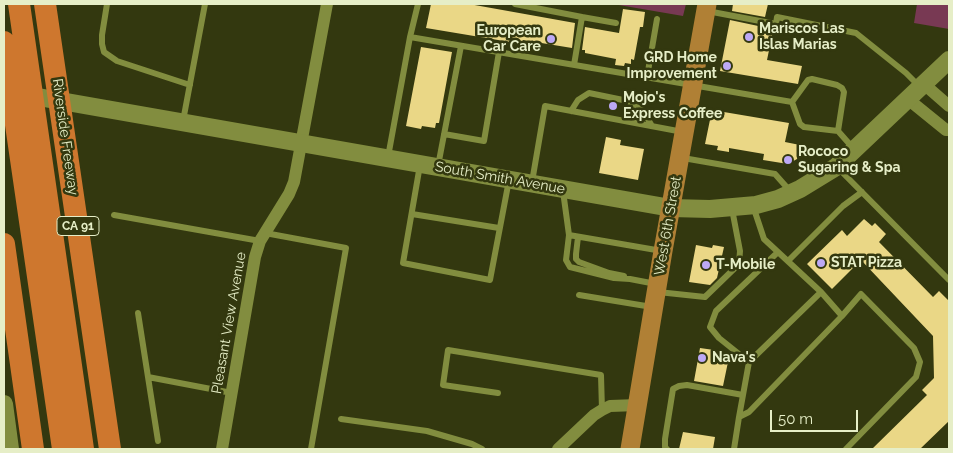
<!DOCTYPE html>
<html>
<head>
<meta charset="utf-8">
<style>
  body { margin:0 }
  #map { position:relative; width:953px; height:453px; overflow:hidden; background:#33380f; font-family:Raleway,sans-serif }
  canvas { display:block }
  .frame { position:absolute; inset:0; border:5px solid #e6eec7; pointer-events:none }
  .scale { position:absolute; left:770px; top:410px; width:88px; height:22px; box-sizing:border-box; border:2px solid #e6eec7; border-top:0; padding-left:6px; font-size:15px; line-height:18px; white-space:nowrap; color:#e6eec7; -webkit-text-stroke:4px #33380f; paint-order:stroke }
</style>
</head>
<body>
<div id="map">
<canvas width="953" height="453"></canvas>
<div class="frame"></div>
<div class="scale">50 m</div>
</div>
<script>
const ctx = document.querySelector('canvas').getContext('2d');
ctx.lineJoin = 'round';
function paint(path, color) { ctx.fillStyle = color; ctx.fill(path, 'evenodd'); }
const toPath = rows => new Path2D(rows.map(r => 'M' + r).join(''));
function strokePath(path, color, width, dash) { ctx.strokeStyle = color; ctx.lineWidth = width; ctx.lineCap = dash ? 'butt' : 'round'; ctx.setLineDash(dash || []); ctx.stroke(path); }
function write(font, color, halo, rows, align = 'center') {
  ctx.font = font + ' Raleway,sans-serif'; ctx.lineWidth = 5; ctx.setLineDash([]); ctx.textBaseline = 'middle'; ctx.strokeStyle = halo; ctx.fillStyle = color; for (const [text, x, y, turn = 0] of rows) {
    ctx.save(); ctx.translate(x, y); ctx.rotate((+turn || 0) * Math.PI / 180); ctx.textAlign = isNaN(turn) ? turn : align; if (halo) ctx.strokeText(text, 0, 0); ctx.fillText(text, 0, 0); ctx.restore();
  }
}
paint(toPath([
  [613,4,686,4,683,16],
  [917,4,949,4,949,29,914,23]
]), '#783953');
paint(toPath([
  [431,4,469,4,575,23,572,48,523,40,522,44,426,28],
  [733,4,768,4,765,17,732,11],
  [623,9,645,12,643,27,640,27,634,60,631,59,631,64,625,63,624,66,615,65,616,59,585,53,585,50,582,50,585,27,619,33],
  [730,20,763,27,763,29,773,31,767,60,802,66,798,84,720,71],
  [421,47,452,52,439,123,436,123,435,128,422,126,421,129,406,126],
  [712,110,789,123,785,142,800,145,797,159,788,164,763,160,764,154,729,148,729,152,717,150,718,146,705,144],
  [606,137,621,140,620,145,644,149,638,180,599,173],
  [864,219,872,226,875,223,886,234,879,242,933,297,939,291,949,301,949,421,920,449,872,449,927,395,922,390,934,378,933,336,861,260,832,289,807,264,842,230,847,236],
  [696,245,712,248,713,245,724,247,717,278,710,285,689,282],
  [700,348,714,350,712,359,728,362,723,386,694,381],
  [683,432,715,437,713,449,679,449]
]), '#ead786');
strokePath(toPath([
  [948,4,949,8]
]), '#6a7048', 2, [1, 4]);
strokePath(toPath([
  [107,4,102,35,102,44,104,52,117,61,190,85],
  [515,4,582,17,574,65],
  [707,11,776,24,777,17,856,33,906,73,919,86],
  [582,17,616,23],
  [410,37,418,4],
  [647,77,657,19],
  [792,102,808,80,812,79,837,85,842,88,844,92,838,131],
  [571,111,578,100,589,93,628,101,643,111,652,126],
  [183,121,205,4],
  [444,134,484,141,499,52],
  [388,157,410,37,792,102,800,124,804,127,838,131,853,148],
  [683,158,775,174,791,192],
  [420,165,403,263,490,280,509,180],
  [438,166,461,46],
  [837,167,949,280],
  [532,182,545,106,683,132],
  [563,191,569,235,662,251],
  [412,214,499,228],
  [114,215,260,241],
  [265,233,346,248,311,449],
  [569,235,566,260,570,267,614,278,630,279,656,284],
  [578,237,576,254,576,259,579,262,609,273,624,276],
  [788,261,843,206,862,192],
  [658,292,705,297,739,264,740,251,732,209],
  [579,295,652,307],
  [138,313,158,441],
  [842,316,861,294,914,348,920,362,916,377,846,449],
  [749,362,719,338,710,327,716,311,778,252],
  [148,377,232,393],
  [498,393,443,385,448,350,601,375,602,410],
  [739,417,749,362,821,292],
  [341,419,427,431,472,444,482,449],
  [667,449,665,447,665,439,673,389,679,386,687,385,743,395],
  [734,449,739,417,749,412,842,316,821,292,764,239,753,206]
]), '#828d3f', 6);
strokePath(toPath([
  [925,85,949,106],
  [909,100,946,130,949,130],
  [222,449,255,257,260,241,289,194,294,182,327,4],
  [558,449,594,415,602,410,610,406,638,405]
]), '#828d3f', 12);
strokePath(toPath([
  [21,94,671,208,710,209,756,205,778,199,800,189,836,167,949,60],
  [4,404,10,449]
]), '#828d3f', 18);
strokePath(toPath([
  [630,449,663,251,707,4]
]), '#b08035', 19);
strokePath(toPath([
  [19,4,83,449],
  [45,4,110,449],
  [4,42,63,449],
  [4,244,33,449]
]), '#ce772e', 22);
for (const [x, y, r, color] of [
  [749,37,5,"#bda9f5"],
  [551,39,5,"#bda9f5"],
  [727,66,5,"#bda9f5"],
  [613,106,5,"#bda9f5"],
  [788,160,5,"#bda9f5"],
  [821,263,5,"#bda9f5"],
  [706,265,5,"#bda9f5"],
  [702,358,5,"#bda9f5"]
]) { const dot = new Path2D(); dot.arc(x, y, r, 0, 2 * Math.PI); ctx.fillStyle = color; ctx.fill(dot); strokePath(dot, '#33380f', 2); }
for (const [x, y, w] of [
  [78,226,42]
]) { const box = new Path2D(); box.roundRect(x - w / 2, y - 9.5, w, 19, 4); ctx.fillStyle = '#33380f'; ctx.fill(box); strokePath(box, '#e6eec7', 1); }
write('bold 12px', '#e6eec7', null, [
  ["CA 91",78,226]
]);
write('bold 14px', '#e6eec7', '#33380f', [
  ["Mariscos Las",759,29],
  ["Islas Marias",759,45],
  ["European",541,31,"right"],
  ["Car Care",541,47,"right"],
  ["GRD Home",717,58,"right"],
  ["Improvement",717,74,"right"],
  ["Mojo's",623,98],
  ["Express Coffee",623,114],
  ["Rococo",798,152],
  ["Sugaring & Spa",798,168],
  ["STAT Pizza",831,263],
  ["T-Mobile",716,265],
  ["Nava's",712,358]
], 'left');
write('14px', '#e6eec7', '#33380f', [
  ["Riverside Freeway",65,137,82],
  ["South Smith Avenue",500,178,10],
  ["West 6th Street",668,226,-80],
  ["Pleasant View Avenue",229,323,-80]
]);
</script>
</body>
</html>
